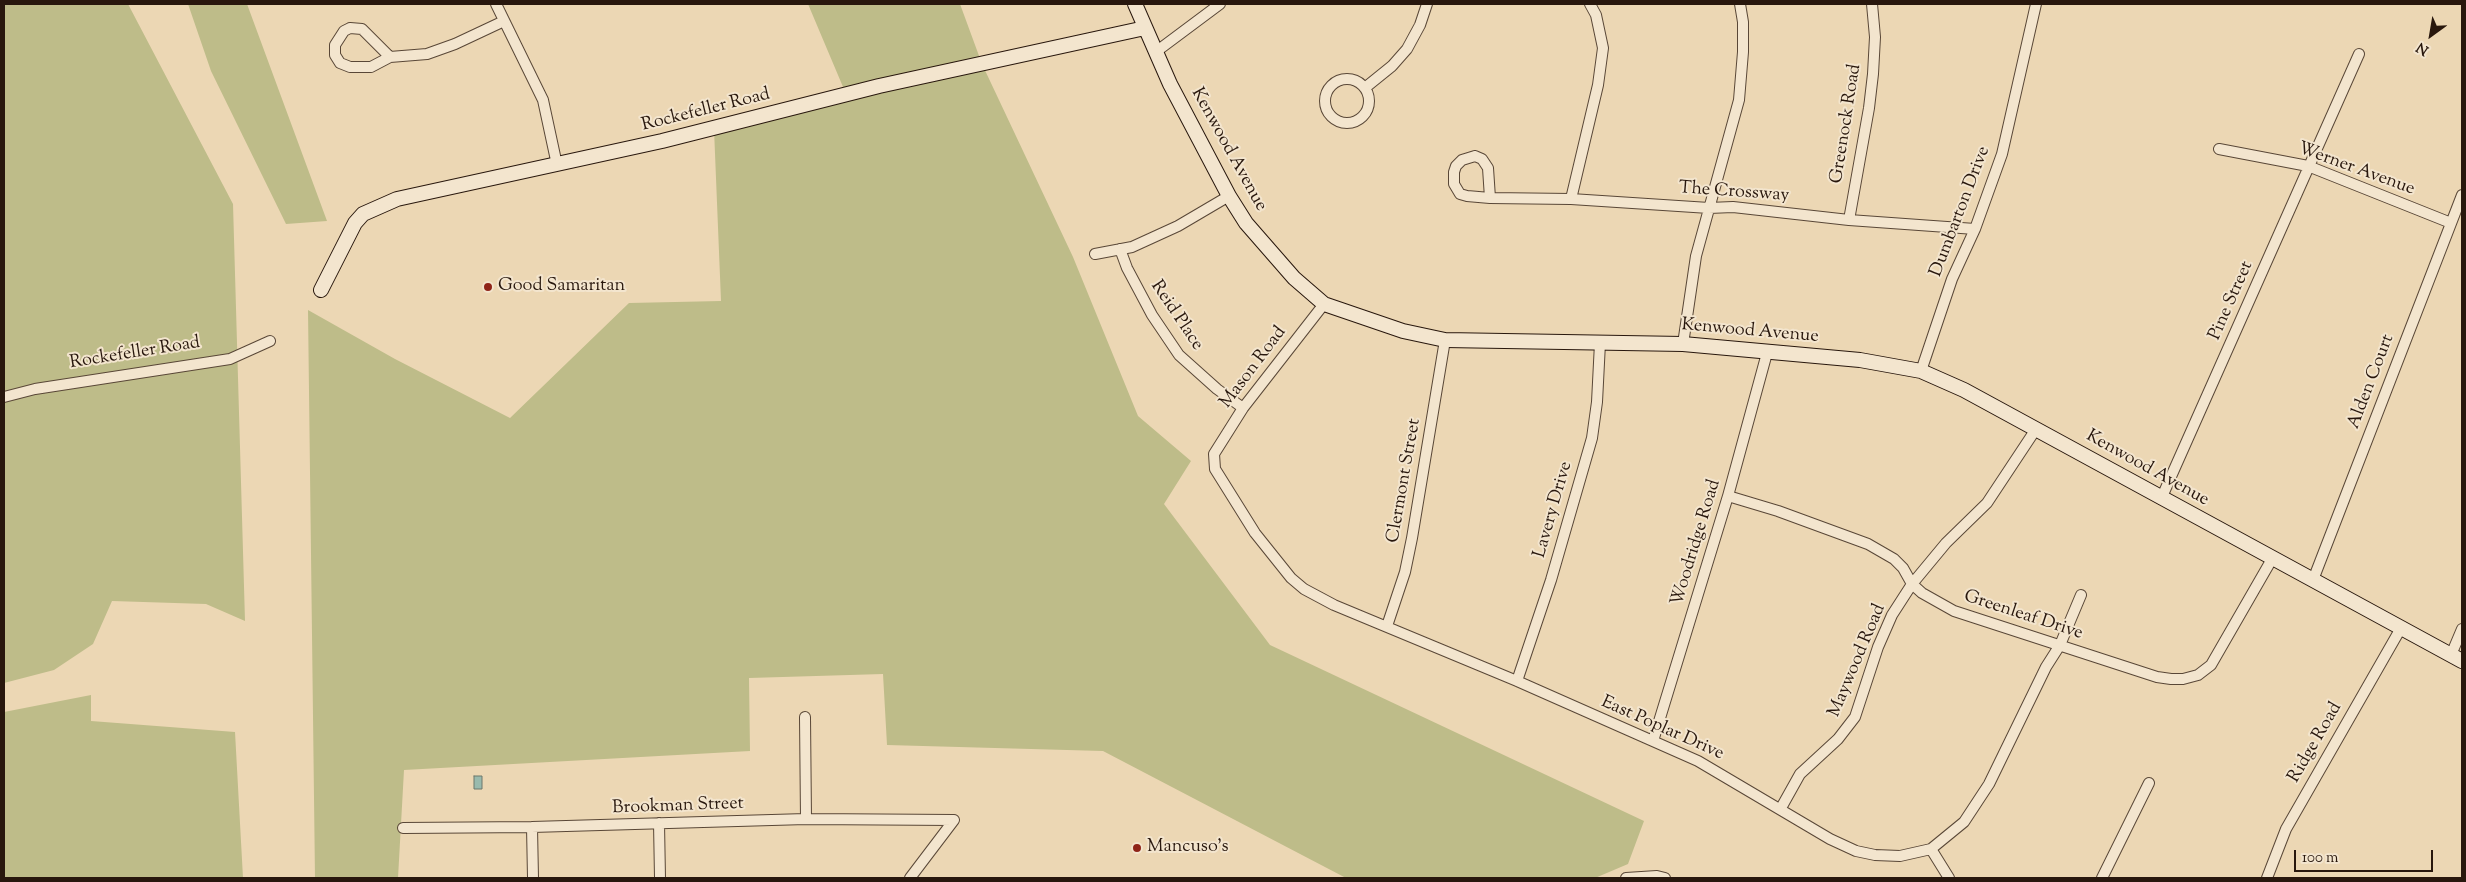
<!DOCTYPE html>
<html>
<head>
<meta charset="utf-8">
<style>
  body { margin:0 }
  #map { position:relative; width:2466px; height:882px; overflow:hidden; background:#ecd7b4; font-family:"Sorts Mill Goudy",serif }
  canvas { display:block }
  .frame { position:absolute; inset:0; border:5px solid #28170d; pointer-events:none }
  .north { position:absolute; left:2406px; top:10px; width:50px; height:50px; -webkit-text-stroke:4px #f3e5ce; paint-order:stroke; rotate:212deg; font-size:14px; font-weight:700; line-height:20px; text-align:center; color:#28170d }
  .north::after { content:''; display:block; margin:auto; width:18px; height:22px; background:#28170d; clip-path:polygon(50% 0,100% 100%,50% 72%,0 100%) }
  .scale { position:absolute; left:2294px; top:850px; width:139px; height:22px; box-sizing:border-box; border:2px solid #28170d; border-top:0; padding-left:6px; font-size:15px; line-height:18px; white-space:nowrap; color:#28170d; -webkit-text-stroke:4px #f3e5ce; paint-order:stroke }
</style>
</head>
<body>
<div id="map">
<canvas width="2466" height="882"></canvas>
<div class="frame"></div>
<div class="north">N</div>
<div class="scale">100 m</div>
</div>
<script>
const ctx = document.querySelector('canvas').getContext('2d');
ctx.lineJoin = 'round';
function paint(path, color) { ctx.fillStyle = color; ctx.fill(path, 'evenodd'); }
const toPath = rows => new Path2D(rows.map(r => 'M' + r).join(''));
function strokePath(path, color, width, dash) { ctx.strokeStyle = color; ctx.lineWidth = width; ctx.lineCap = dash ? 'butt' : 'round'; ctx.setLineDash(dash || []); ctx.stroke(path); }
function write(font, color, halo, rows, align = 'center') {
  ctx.font = font + ' "Sorts Mill Goudy",serif'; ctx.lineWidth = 4; ctx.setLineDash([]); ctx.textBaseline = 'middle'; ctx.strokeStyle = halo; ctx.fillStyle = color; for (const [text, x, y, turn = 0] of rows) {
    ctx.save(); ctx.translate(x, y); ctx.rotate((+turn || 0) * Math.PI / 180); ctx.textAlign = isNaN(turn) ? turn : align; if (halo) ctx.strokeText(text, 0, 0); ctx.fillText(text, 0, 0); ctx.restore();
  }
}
paint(toPath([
  [4,4,128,4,233,204,245,621,206,604,112,601,93,644,54,670,4,683],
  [188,4,247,4,327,221,286,224,211,71],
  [808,4,960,4,982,64,1073,257,1138,416,1191,461,1164,504,1270,645,1644,821,1628,864,1595,878,1346,878,1103,751,887,745,883,674,749,678,750,751,404,770,398,878,315,878,308,310,395,359,510,418,629,303,721,301,714,129,846,94],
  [91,695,91,721,235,732,243,878,4,878,4,712]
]), '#bebc89');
const water = toPath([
  [474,776,482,776,482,789,474,789,474,776]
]);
paint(water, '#99baad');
strokePath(water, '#6c796d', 1);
const street = toPath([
  [496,4,543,100,557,165],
  [350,28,362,29,390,57,371,67,350,67,340,63,335,55,335,45,344,31,350,28],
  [1157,51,1220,4],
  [390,57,427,54,455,44,504,21],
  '1325 101a22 22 0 1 1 44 0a22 22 0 1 1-44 0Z',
  [1366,87,1392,66,1407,49,1420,25,1427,4],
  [2219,149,2308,166,2451,223],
  [1475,156,1482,159,1488,168,1490,198,1467,196,1460,194,1454,184,1454,172,1456,166,1462,160,1475,156],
  [1490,198,1571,199,1709,208,1733,207,1849,220,1975,229],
  [1571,199,1598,85,1603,48,1596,15,1590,4],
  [1849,220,1869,108,1873,74,1875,37,1872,4],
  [1120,249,1127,268,1152,315,1179,355,1217,389,1243,408],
  [1095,254,1132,247,1178,226,1229,196],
  [1324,304,1243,408,1214,454,1215,469,1255,533,1291,578,1304,589,1334,605,1517,681,1698,761,1830,839,1856,851,1875,855,1900,856,1931,849,1964,822,1989,784,2046,667,2060,645,2081,595],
  [1683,344,1696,256,1739,100,1743,52,1743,22,1740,4],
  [1921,371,1952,279,1975,229,2002,154,2036,4],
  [4,397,35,389,230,359,270,341],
  [1728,496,1778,511,1868,544,1894,559,1903,568,1912,584,1922,593,1954,611,2157,677,2171,679,2183,679,2198,675,2211,665,2272,559],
  [2161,499,2359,54],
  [2313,580,2462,195],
  [1387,626,1405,572,1412,538,1445,340],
  [2451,655,2462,629],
  [1517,681,1551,580,1592,438,1597,402,1600,343],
  [805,717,806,819],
  [1653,741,1728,496,1767,353],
  [1781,808,1800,774,1838,739,1855,717,1878,647,1892,615,1912,584,1946,543,1987,503,2036,429],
  [659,823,660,878],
  [532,827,533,878],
  [403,828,532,827,806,819,954,820],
  [1931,849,1949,878],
  [910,878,954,820],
  [1626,878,1657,876,1665,878],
  [2102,878,2149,783],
  [2267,878,2286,829,2401,628]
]);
const secondary = toPath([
  [1135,4,1170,84,1229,196,1246,223,1294,278,1324,304,1403,331,1445,340,1683,344,1860,360,1921,371,1964,390,2462,661],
  [321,290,355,223,363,214,397,199,662,141,879,86,1145,28]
]);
strokePath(street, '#594737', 12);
strokePath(secondary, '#28170d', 16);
strokePath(street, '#f3e5ce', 10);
strokePath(secondary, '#f3e5ce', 14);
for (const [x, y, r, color] of [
  [488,287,5,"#8f2418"],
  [1137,848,5,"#8f2418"]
]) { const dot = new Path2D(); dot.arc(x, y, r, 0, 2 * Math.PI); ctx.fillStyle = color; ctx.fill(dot); strokePath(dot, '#f3e5ce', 2); }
write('18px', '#28170d', '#f3e5ce', [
  ["Rockefeller Road",706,111,-14],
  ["Greenock Road",1847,124,-81],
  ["Kenwood Avenue",1228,150,61],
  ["Werner Avenue",2356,170,20],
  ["The Crossway",1734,193,4],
  ["Dumbarton Drive",1961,212,-69],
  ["Pine Street",2232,301,-66],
  ["Reid Place",1176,316,56],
  ["Kenwood Avenue",1750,332,5],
  ["Rockefeller Road",135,354,-9],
  ["Mason Road",1254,368,-53],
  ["Alden Court",2372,382,-69],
  ["Kenwood Avenue",2147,469,29],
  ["Clermont Street",1405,481,-80],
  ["Lavery Drive",1554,510,-74],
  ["Woodridge Road",1697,543,-73],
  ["Greenleaf Drive",2023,616,18],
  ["Maywood Road",1858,661,-67],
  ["East Poplar Drive",1662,729,24],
  ["Ridge Road",2316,743,-60],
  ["Brookman Street",678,807,-2]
]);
write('18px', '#28170d', '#f3e5ce', [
  ["Good Samaritan",498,287],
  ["Mancuso's",1147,848]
], 'left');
</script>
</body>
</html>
